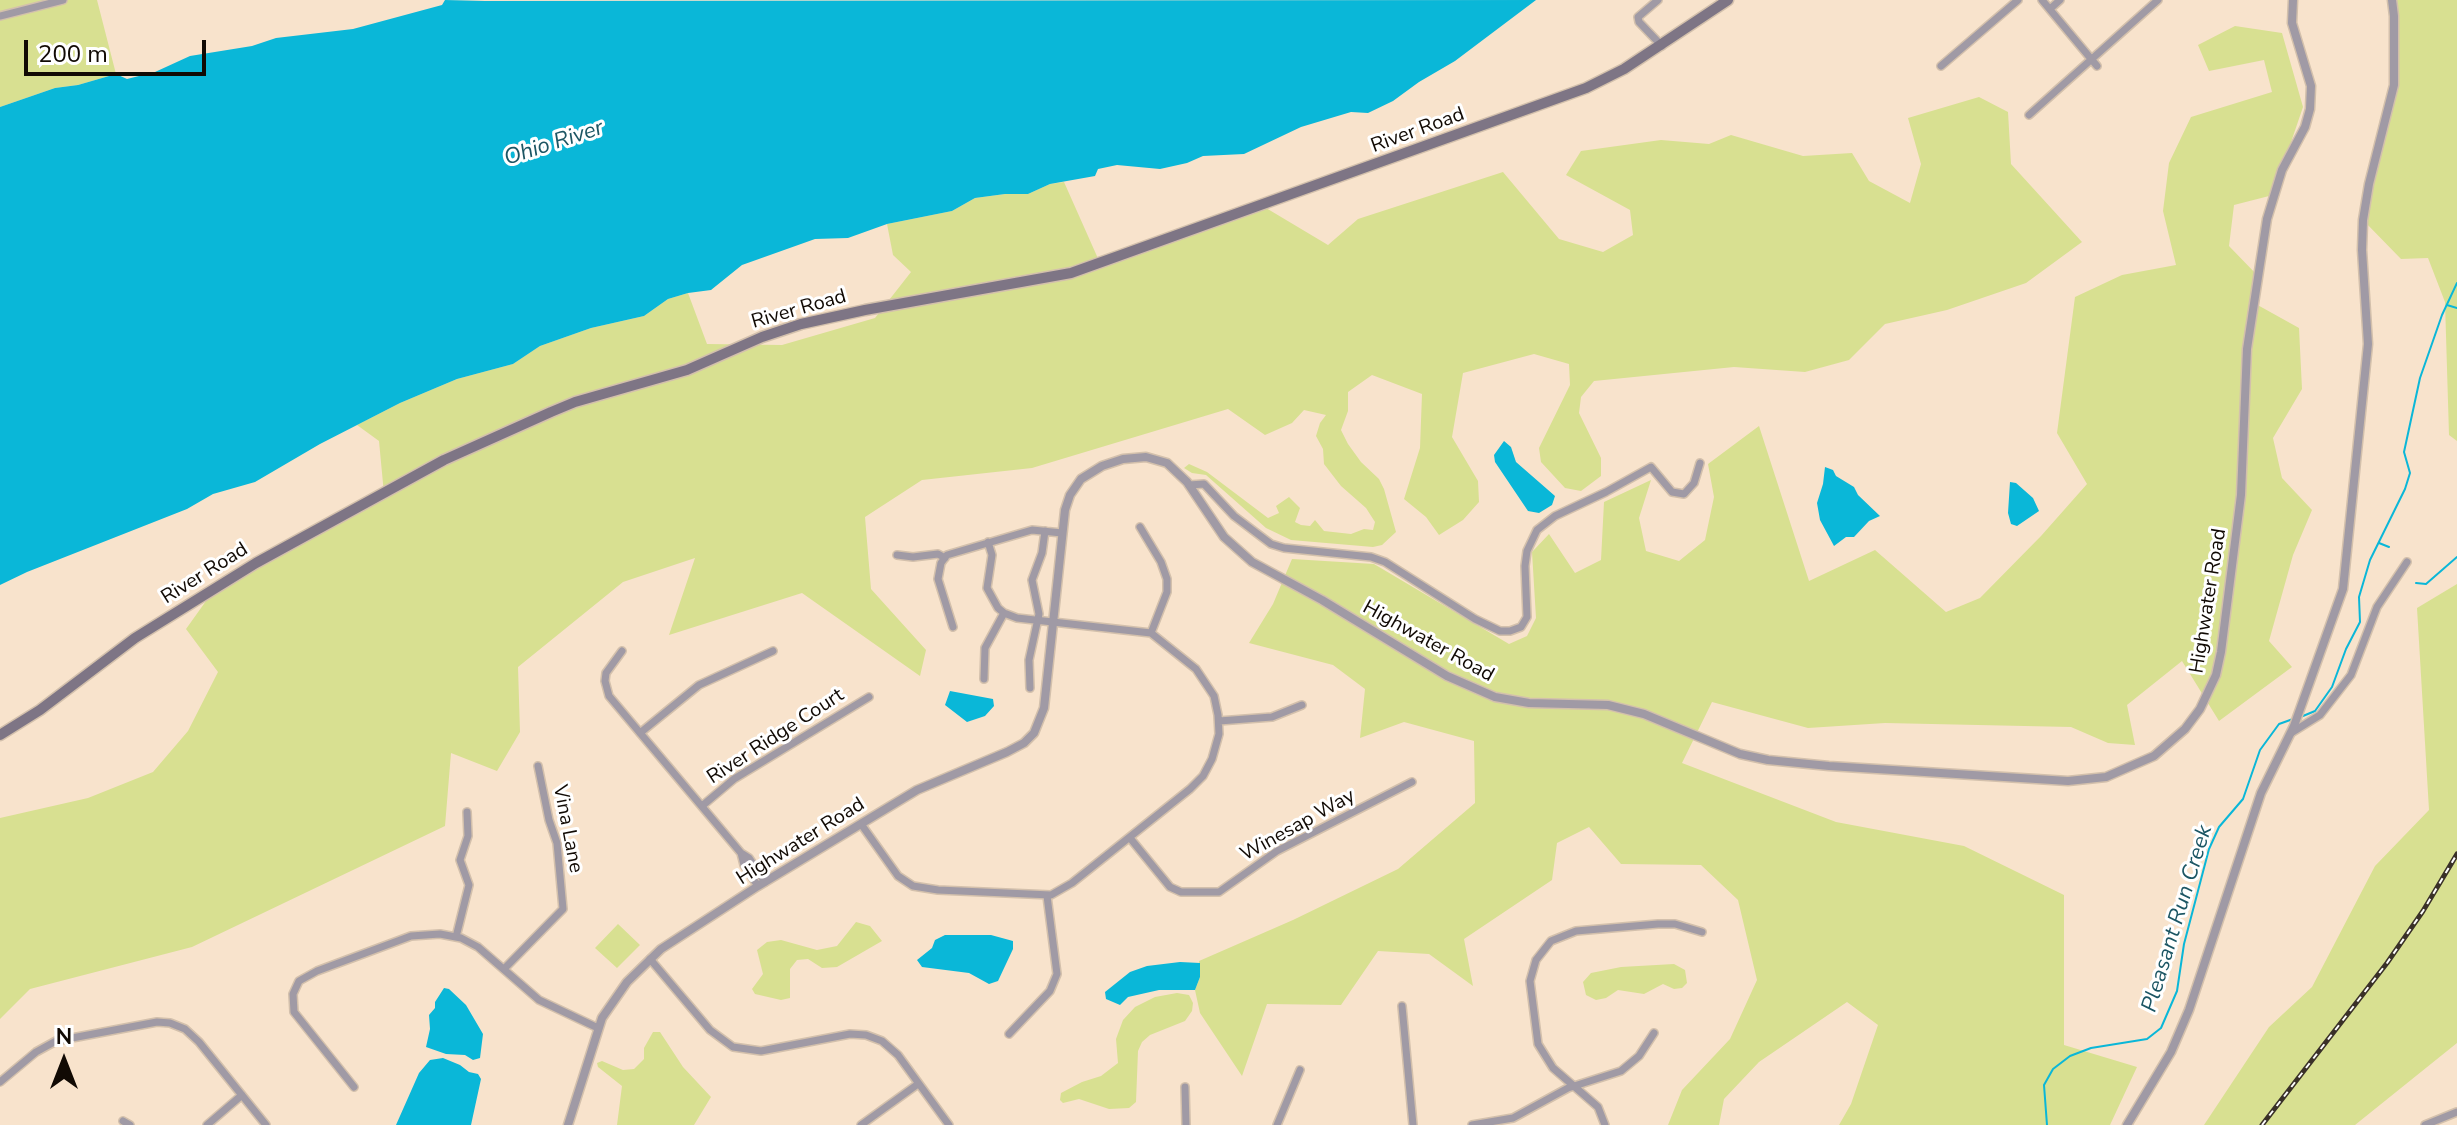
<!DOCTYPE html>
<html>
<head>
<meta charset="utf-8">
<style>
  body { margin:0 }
  #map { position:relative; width:2457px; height:1125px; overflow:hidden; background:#f8e3cc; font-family:"Nunito Sans",sans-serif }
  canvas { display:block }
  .north { position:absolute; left:24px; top:1021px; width:80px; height:80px; -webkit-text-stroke:6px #fff; paint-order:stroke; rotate:0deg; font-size:22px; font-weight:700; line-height:32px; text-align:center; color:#110a04 }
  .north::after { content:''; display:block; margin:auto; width:28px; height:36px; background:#110a04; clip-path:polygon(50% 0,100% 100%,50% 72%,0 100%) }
  .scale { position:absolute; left:24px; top:40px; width:182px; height:36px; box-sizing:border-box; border:4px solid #110a04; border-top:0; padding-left:10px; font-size:24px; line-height:28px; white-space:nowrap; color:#110a04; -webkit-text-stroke:6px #fff; paint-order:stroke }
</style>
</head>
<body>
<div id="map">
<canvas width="2457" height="1125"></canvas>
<div class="north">N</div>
<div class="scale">200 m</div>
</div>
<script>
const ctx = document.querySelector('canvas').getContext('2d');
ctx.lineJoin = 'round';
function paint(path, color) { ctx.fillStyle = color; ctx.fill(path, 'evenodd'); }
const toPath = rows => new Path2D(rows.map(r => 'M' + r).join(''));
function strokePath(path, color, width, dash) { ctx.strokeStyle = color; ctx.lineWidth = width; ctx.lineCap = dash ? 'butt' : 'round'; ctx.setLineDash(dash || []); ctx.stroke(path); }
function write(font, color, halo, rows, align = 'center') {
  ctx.font = font + ' "Nunito Sans",sans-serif'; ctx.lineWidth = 6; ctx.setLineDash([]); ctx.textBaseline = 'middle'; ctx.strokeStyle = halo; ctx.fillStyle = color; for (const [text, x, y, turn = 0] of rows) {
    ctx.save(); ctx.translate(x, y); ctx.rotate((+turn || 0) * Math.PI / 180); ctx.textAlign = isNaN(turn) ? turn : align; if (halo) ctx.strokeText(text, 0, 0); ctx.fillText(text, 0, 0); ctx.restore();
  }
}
paint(toPath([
  [0,0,97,0,116,74,78,85,55,88,0,107],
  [2390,0,2457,0,2457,441,2449,435,2445,302,2428,258,2401,259,2363,220,2394,85],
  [2235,26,2282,33,2303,107,2273,195,2234,205,2229,246,2259,277,2254,303,2299,328,2302,389,2273,438,2282,478,2312,510,2293,555,2269,641,2292,667,2219,721,2182,661,2127,705,2135,745,2108,743,2071,727,1885,723,1808,728,1712,702,1682,763,1836,822,1964,846,2064,895,2064,1045,2137,1067,2110,1125,1839,1125,1851,1104,1878,1025,1847,1002,1759,1062,1724,1099,1719,1125,1668,1125,1682,1090,1730,1039,1757,980,1738,900,1701,865,1621,864,1589,827,1557,843,1552,880,1464,939,1473,986,1429,954,1378,951,1341,1005,1267,1004,1242,1076,1200,1013,1195,990,1200,977,1199,961,1293,920,1398,869,1475,803,1474,741,1404,722,1360,738,1365,689,1333,665,1249,643,1273,604,1292,559,1374,564,1509,644,1527,636,1536,618,1532,552,1549,534,1575,573,1601,560,1604,502,1651,480,1639,518,1646,551,1679,561,1705,540,1714,497,1708,464,1759,426,1809,581,1875,550,1946,612,1980,598,2041,536,2087,484,2057,433,2075,297,2122,275,2176,265,2163,211,2169,163,2191,117,2272,92,2264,60,2209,71,2198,45],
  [1979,97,2008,112,2011,164,2082,242,2026,283,1947,310,1885,324,1849,360,1805,372,1734,367,1594,381,1581,397,1579,413,1601,458,1601,476,1581,491,1565,488,1541,462,1539,448,1570,385,1569,364,1534,354,1463,373,1452,437,1478,481,1479,502,1463,520,1439,535,1426,517,1404,499,1420,448,1422,394,1372,375,1348,392,1348,411,1341,430,1348,444,1361,462,1379,479,1384,489,1396,532,1382,545,1373,547,1291,540,1266,528,1206,475,1192,473,1184,468,1189,464,1207,472,1268,518,1279,513,1276,506,1289,497,1300,508,1295,522,1301,525,1310,526,1315,520,1324,531,1351,534,1364,529,1373,530,1375,522,1366,508,1341,486,1324,464,1323,449,1316,436,1320,423,1326,415,1304,410,1292,423,1265,435,1228,409,1032,468,922,480,865,517,871,589,926,650,920,676,802,593,669,635,695,558,623,582,518,667,520,732,497,771,451,753,445,826,192,947,30,989,0,1019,0,818,88,798,153,772,188,731,218,672,186,629,216,587,384,494,379,441,357,425,400,403,457,379,513,364,540,346,591,328,644,316,668,299,688,293,707,344,782,345,875,318,911,272,893,255,887,224,952,211,975,198,1005,194,1028,194,1050,184,1064,182,1100,263,1261,205,1328,245,1358,219,1503,172,1559,239,1603,252,1633,235,1630,210,1566,175,1581,151,1661,140,1709,144,1731,135,1803,156,1852,153,1869,181,1910,203,1921,164,1908,118],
  [2457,584,2457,1043,2355,1125,2204,1125,2269,1027,2312,987,2375,866,2429,810,2417,608],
  [856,922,870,926,882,941,837,967,822,968,808,959,797,960,790,969,790,998,781,1000,755,994,752,989,763,974,757,950,767,942,781,940,817,950,837,946],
  [618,924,640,945,617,968,595,948],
  [1674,964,1685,970,1687,983,1682,988,1674,989,1663,984,1644,994,1618,990,1606,998,1596,1000,1586,995,1583,982,1591,973,1621,967],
  [1177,993,1189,995,1193,1003,1192,1011,1185,1021,1150,1035,1142,1042,1138,1051,1136,1102,1129,1108,1109,1109,1079,1099,1063,1103,1060,1100,1061,1093,1082,1082,1101,1076,1118,1063,1116,1039,1123,1020,1135,1007,1155,997],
  [653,1032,660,1032,683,1067,711,1097,694,1125,617,1125,622,1086,598,1067,597,1063,602,1061,623,1070,634,1069,644,1059,644,1048]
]), '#d8e091');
paint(toPath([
  [445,0,485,1,1536,0,1455,61,1419,82,1393,101,1368,113,1351,112,1301,127,1244,154,1203,156,1187,163,1160,169,1117,165,1098,169,1095,176,1050,184,1028,194,1005,194,975,198,952,211,887,224,848,238,815,239,742,265,711,290,688,293,668,299,644,316,591,328,540,346,513,364,457,379,400,403,320,444,255,482,213,494,187,509,27,572,0,585,0,107,55,88,78,85,116,74,127,79,155,72,190,56,252,46,276,38,353,29,442,5],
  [1504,441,1511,447,1516,462,1555,496,1552,505,1539,513,1528,511,1495,462,1494,455],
  [1825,467,1833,470,1836,476,1854,487,1858,495,1880,516,1869,521,1854,537,1846,537,1834,546,1820,520,1817,503,1823,484],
  [2010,482,2016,483,2033,498,2039,511,2017,526,2011,524,2008,513],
  [950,691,993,699,994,706,985,716,967,722,945,705],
  [945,935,991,935,1013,941,1013,949,998,981,989,984,969,973,922,967,917,960,932,948,935,940],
  [1180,962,1200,963,1200,977,1195,990,1159,990,1128,997,1120,1005,1106,999,1105,992,1130,972,1147,966],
  [444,988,449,989,466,1005,483,1034,480,1058,473,1060,465,1055,446,1054,426,1047,430,1029,429,1015,435,1008,435,1002],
  [443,1058,460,1065,469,1072,478,1074,481,1079,471,1125,396,1125,419,1073,430,1060]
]), '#0ab7d8');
strokePath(toPath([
  [2447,305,2457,308],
  [2379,543,2389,547],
  [2416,583,2426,584,2457,557],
  [2303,716,2315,711,2332,687,2346,649,2360,622,2359,597,2370,560,2405,489,2410,473,2404,452,2420,378,2442,315,2457,283],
  [2047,1125,2044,1085,2053,1069,2070,1056,2091,1048,2147,1039,2161,1028,2177,991,2184,944,2209,849,2219,827,2243,799,2260,750,2279,724,2293,719]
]), '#0ab7d8', 2);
const minor = toPath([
  [1658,0,1638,17,1639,22,1662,46],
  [2042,0,2097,66],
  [2050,9,2060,0],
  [0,16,63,0],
  [1941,66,2018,0],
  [2029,115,2158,0],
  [1189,485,1204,484,1234,516,1271,544,1284,548,1371,557,1385,562,1475,619,1500,631,1510,631,1521,627,1527,617,1525,566,1527,551,1537,530,1555,516,1606,492,1651,467,1672,492,1684,494,1694,483,1700,463],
  [1140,527,1161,562,1167,579,1167,592,1151,633],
  [897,555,913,557,938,554,945,558],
  [953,627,938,579,941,563,947,555,1032,530,1062,533],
  [622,651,606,673,605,681,609,696,741,853,749,858,765,882],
  [984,679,985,648,1004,613],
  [1030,688,1029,660,1039,614,1032,580,1042,553,1045,531],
  [1219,721,1272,717,1302,705],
  [640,733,699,685,773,651],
  [2291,733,2320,715,2351,675,2377,607,2407,562],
  [702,806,734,779,869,697],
  [861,824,898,876,913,886,938,890,1051,895,1072,883,1190,789,1203,776,1212,759,1219,734,1218,715,1214,696,1196,669,1151,633,1017,618,1004,613,998,608,987,588,992,555,988,542],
  [1130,838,1170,887,1181,892,1219,892,1277,851,1412,782],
  [741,853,744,865,758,886],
  [456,937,469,885,460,860,468,836,467,812],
  [650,959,710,1030,733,1047,761,1051,850,1034,866,1035,882,1041,898,1055,949,1125],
  [504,969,563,909,557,843,549,820,538,766],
  [1402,1006,1413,1125],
  [1009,1034,1050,991,1057,974,1047,896],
  [0,1082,36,1052,56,1041,157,1022,170,1023,185,1029,199,1042,266,1125],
  [354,1087,294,1012,293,994,299,981,317,971,411,936,440,934,461,938,478,947,539,1000,598,1028],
  [1185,1087,1186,1125],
  [123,1121,130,1125],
  [207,1125,242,1095],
  [861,1125,918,1084],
  [1277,1125,1300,1070],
  [1472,1125,1513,1118,1568,1088,1621,1071,1639,1056,1654,1033],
  [1605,1125,1598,1107,1553,1068,1538,1044,1530,981,1536,960,1551,941,1576,931,1658,924,1675,924,1702,932],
  [2425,1125,2457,1112]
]);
const tertiary = toPath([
  [568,1125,602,1018,627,982,661,949,758,886,917,790,1007,752,1024,743,1034,733,1044,708,1065,510,1070,495,1081,479,1102,466,1123,459,1146,457,1167,463,1187,482,1224,537,1252,562,1322,600,1447,676,1495,697,1529,703,1608,705,1644,714,1740,754,1768,760,1829,766,2068,781,2106,777,2154,756,2185,729,2200,709,2216,675,2221,652,2241,495,2247,349,2267,219,2282,170,2305,127,2310,109,2311,86,2292,23,2293,0],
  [2127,1125,2171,1052,2189,1010,2261,793,2294,726,2343,589,2368,344,2362,250,2363,220,2369,184,2394,85,2394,16,2392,0]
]);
const secondary = toPath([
  [0,735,40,710,135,638,256,563,444,460,551,412,575,402,687,370,762,337,801,324,865,310,1071,273,1586,88,1624,69,1728,0]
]);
strokePath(minor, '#d3c0ac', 10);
strokePath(tertiary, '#d3c0ac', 11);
strokePath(secondary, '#d3c0ac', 13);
strokePath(minor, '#a09aa5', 7);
strokePath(tertiary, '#a09aa5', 8);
strokePath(secondary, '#7e7585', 10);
const rail = toPath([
  [2262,1125,2387,963,2423,911,2457,854]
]);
strokePath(rail, '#3a3128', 5);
strokePath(rail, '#fff', 2, [6]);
write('20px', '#110a04', '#fff', [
  ["River Road",1418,131,-20],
  ["River Road",799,310,-16],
  ["River Road",205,574,-32],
  ["Highwater Road",2209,601,-81],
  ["Highwater Road",1428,642,29],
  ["River Ridge Court",776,737,-33],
  ["Winesap Way",1298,826,-29],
  ["Vina Lane",567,829,79],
  ["Highwater Road",801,842,-32]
]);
write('italic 22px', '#1c5664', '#fff', [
  ["Ohio River",554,144,-18],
  ["Pleasant Run Creek",2178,919,-73]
]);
</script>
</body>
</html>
